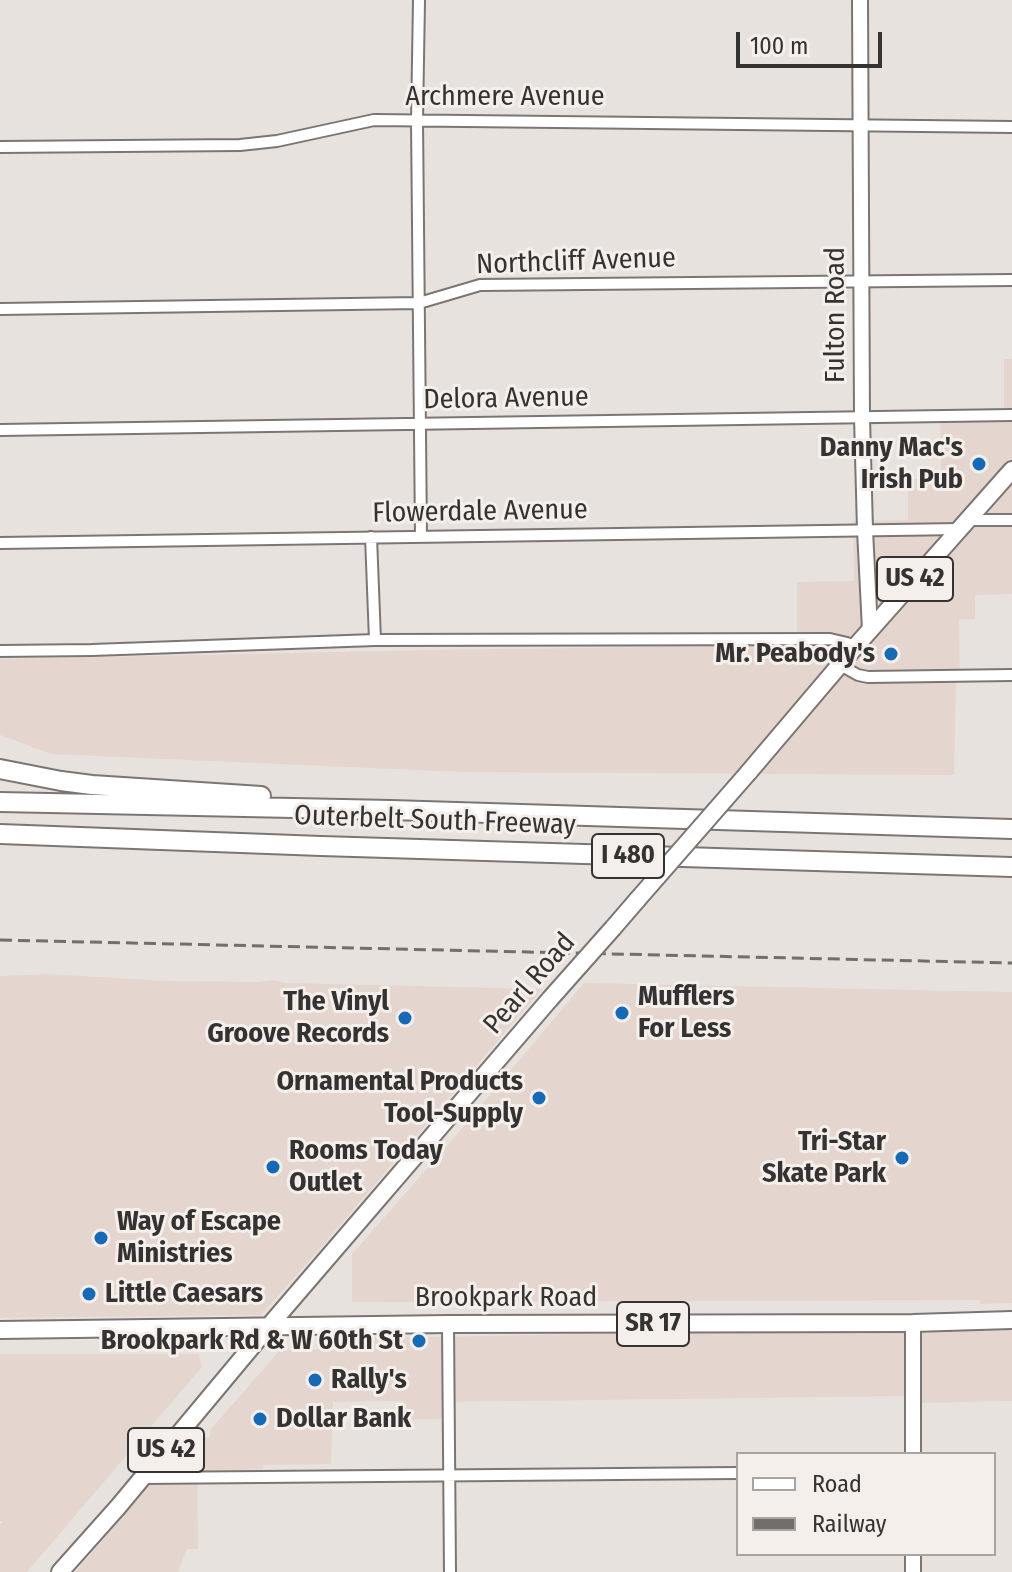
<!DOCTYPE html>
<html>
<head>
<meta charset="utf-8">
<style>
  body { margin:0 }
  #map { position:relative; width:1012px; height:1572px; overflow:hidden; background:#e8e2de; font-family:"Fira Sans Condensed",sans-serif }
  canvas { display:block }
  .legend { position:absolute; left:736px; top:1452px; width:260px; height:104px; box-sizing:border-box; background:#f5efec; border:2px solid #a8a4a1; margin:0; padding:10px 14px; list-style:none; font-size:24px; color:#353331 }
  .legend li { display:flex; align-items:center; gap:16px; height:40px }
  .legend b { width:40px; border:2px solid #a8a4a1 }
  .scale { position:absolute; left:736px; top:32px; width:146px; height:36px; box-sizing:border-box; border:4px solid #353331; border-top:0; padding-left:10px; font-size:24px; line-height:28px; white-space:nowrap; color:#353331; -webkit-text-stroke:6px #f5efec; paint-order:stroke }
</style>
</head>
<body>
<div id="map">
<canvas width="1012" height="1572"></canvas>
<ul class="legend">
<li><b style="height:10px;background:#fff"></b>Road</li>
<li><b style="height:10px;background:#716e6b"></b>Railway</li>
</ul>
<div class="scale">100 m</div>
</div>
<script>
const ctx = document.querySelector('canvas').getContext('2d');
ctx.lineJoin = 'round';
function paint(path, color) { ctx.fillStyle = color; ctx.fill(path, 'evenodd'); }
const toPath = rows => new Path2D(rows.map(r => 'M' + r).join(''));
function strokePath(path, color, width, dash) { ctx.strokeStyle = color; ctx.lineWidth = width; ctx.lineCap = dash ? 'butt' : 'round'; ctx.setLineDash(dash || []); ctx.stroke(path); }
function write(font, color, halo, rows, align = 'center') {
  ctx.font = font + ' "Fira Sans Condensed",sans-serif'; ctx.lineWidth = 6; ctx.setLineDash([]); ctx.textBaseline = 'middle'; ctx.strokeStyle = halo; ctx.fillStyle = color; for (const [text, x, y, turn = 0] of rows) {
    ctx.save(); ctx.translate(x, y); ctx.rotate((+turn || 0) * Math.PI / 180); ctx.textAlign = isNaN(turn) ? turn : align; if (halo) ctx.strokeText(text, 0, 0); ctx.fillText(text, 0, 0); ctx.restore();
  }
}
paint(toPath([
  [1004,359,1012,359,1012,594,975,595,975,619,959,620,960,680,956,681,954,775,460,772,51,754,0,735,0,659,430,650,797,645,797,582,854,581,853,521,908,520,908,479,941,478,940,409,1004,409],
  [48,974,166,981,257,982,273,980,286,983,542,989,312,1258,261,1315,0,1318,0,976],
  [584,983,1012,992,1012,1303,980,1304,980,1300,352,1302,352,1254,453,1139],
  [1012,1327,1012,1401,919,1403,903,1396,445,1402,442,1419,403,1420,403,1401,333,1402,331,1464,264,1465,263,1469,197,1471,198,1549,187,1549,178,1572,75,1572,195,1433,209,1438,211,1429,280,1350,367,1348,367,1338],
  [0,1354,199,1354,202,1367,27,1572,0,1572,0,1525,3,1521,0,1521]
]), '#e4d6cf');
const street = toPath([
  [419,0,417,120,421,537],
  [0,147,240,145,277,141,374,120,1012,127],
  [0,309,419,303,480,285,1012,280],
  [0,430,1012,415],
  [968,520,1012,520],
  [371,537,375,640],
  [0,543,961,529],
  [0,651,92,650,375,640,830,639,847,643,855,647],
  [840,665,858,675,868,677,1012,675],
  [448,1324,450,1572],
  [142,1478,738,1473]
]);
const secondary = toPath([
  [860,0,862,417,865,530,870,630],
  [913,1323,913,1454],
  [913,1554,913,1572]
]);
const primary = toPath([
  [748,773,855,647,1012,470],
  [613,928,638,899],
  [0,1330,448,1324,913,1323,1012,1320],
  [60,1572,118,1507,269,1326,550,999]
]);
const highway = toPath([
  [0,769,61,781,92,785,261,796],
  [0,802,391,810,1012,829],
  [0,834,321,846,1012,867]
]);
strokePath(street, '#7b7673', 14);
strokePath(secondary, '#7b7673', 18);
strokePath(primary, '#7b7673', 20);
strokePath(highway, '#7b7673', 22);
strokePath(street, '#fff', 10);
strokePath(secondary, '#fff', 14);
strokePath(primary, '#fff', 16);
strokePath(highway, '#fff', 18);
strokePath(toPath([
  [0,940,1012,963]
]), '#716e6b', 3, [12, 6]);
const primaryBridge = toPath([
  [638,899,748,773],
  [550,999,613,928]
]);
strokePath(primaryBridge, '#7b7673', 20, []);
strokePath(primaryBridge, '#fff', 16);
for (const [x, y, r, color] of [
  [979,464,8,"#156ab7"],
  [891,654,8,"#156ab7"],
  [622,1013,8,"#156ab7"],
  [405,1018,8,"#156ab7"],
  [539,1098,8,"#156ab7"],
  [902,1158,8,"#156ab7"],
  [273,1167,8,"#156ab7"],
  [101,1238,8,"#156ab7"],
  [89,1294,8,"#156ab7"],
  [419,1341,8,"#156ab7"],
  [315,1380,8,"#156ab7"],
  [260,1419,8,"#156ab7"]
]) { const dot = new Path2D(); dot.arc(x, y, r, 0, 2 * Math.PI); ctx.fillStyle = color; ctx.fill(dot); strokePath(dot, '#f5efec', 3); }
for (const [x, y, w] of [
  [915,579,76],
  [628,856,72],
  [653,1324,72],
  [166,1450,76]
]) { const box = new Path2D(); box.roundRect(x - w / 2, y - 22, w, 44, 6); ctx.fillStyle = '#f5efec'; ctx.fill(box); strokePath(box, '#353331', 2); }
write('bold 26px', '#353331', null, [
  ["US 42",915,579],
  ["I 480",628,856],
  ["SR 17",653,1324],
  ["US 42",166,1450]
]);
write('28px', '#353331', '#f5efec', [
  ["Archmere Avenue",505,97],
  ["Northcliff Avenue",576,262,-2],
  ["Fulton Road",836,315,-90],
  ["Delora Avenue",506,399,-1],
  ["Flowerdale Avenue",480,512,-1],
  ["Outerbelt South Freeway",435,821,2],
  ["Pearl Road",530,984,-49],
  ["Brookpark Road",506,1298]
]);
write('bold 28px', '#353331', '#f5efec', [
  ["Danny Mac's",963,448],
  ["Irish Pub",963,480],
  ["Mr. Peabody's",875,654],
  ["Mufflers",638,997,"left"],
  ["For Less",638,1029,"left"],
  ["The Vinyl",389,1002],
  ["Groove Records",389,1034],
  ["Ornamental Products",523,1082],
  ["Tool-Supply",523,1114],
  ["Tri-Star",886,1142],
  ["Skate Park",886,1174],
  ["Rooms Today",289,1151,"left"],
  ["Outlet",289,1183,"left"],
  ["Way of Escape",117,1222,"left"],
  ["Ministries",117,1254,"left"],
  ["Little Caesars",105,1294,"left"],
  ["Brookpark Rd & W 60th St",403,1341],
  ["Rally's",331,1380,"left"],
  ["Dollar Bank",276,1419,"left"]
], 'right');
</script>
</body>
</html>
